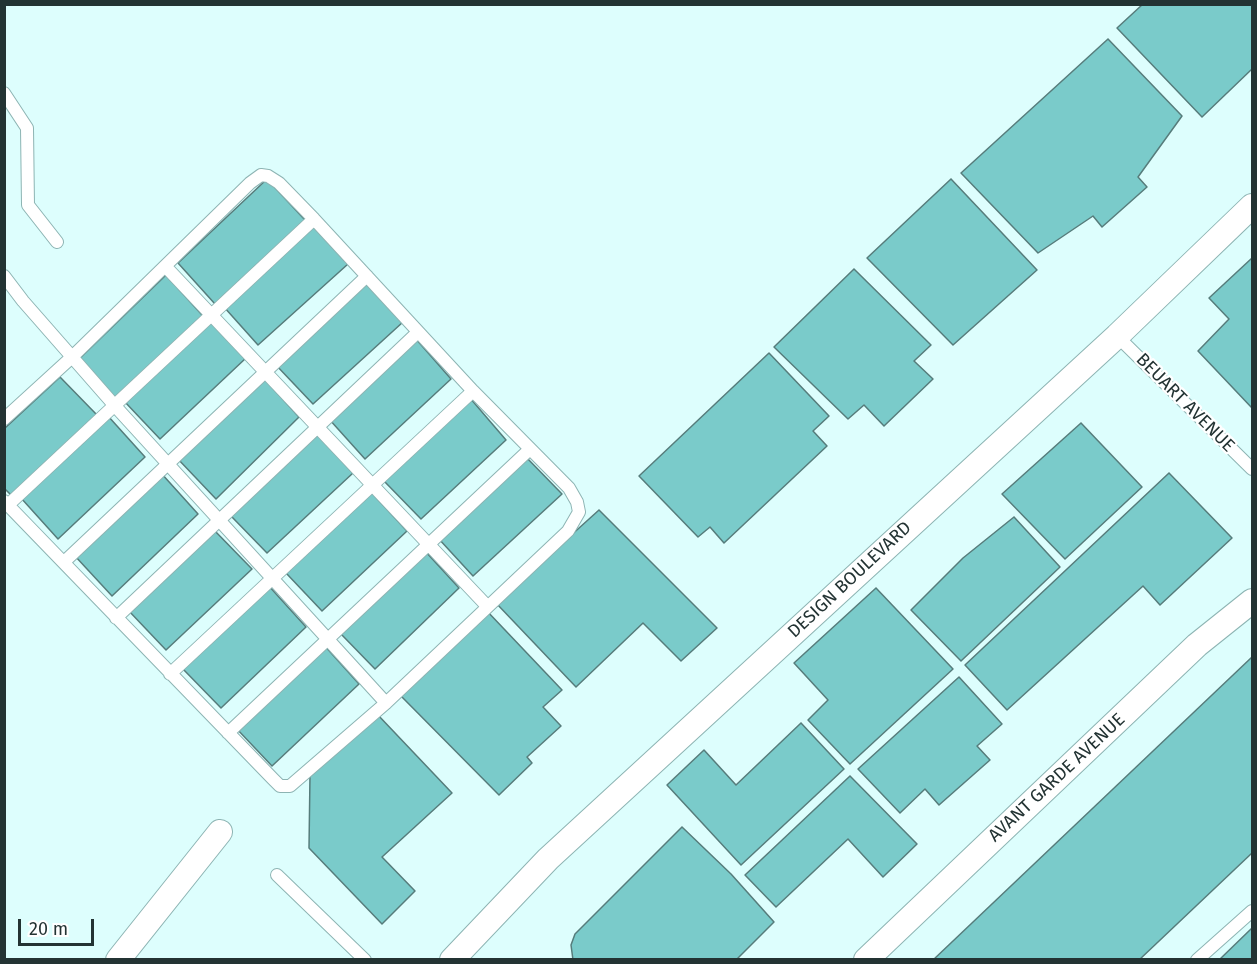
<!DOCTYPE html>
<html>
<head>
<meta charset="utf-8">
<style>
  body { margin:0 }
  #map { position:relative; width:1257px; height:964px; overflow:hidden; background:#ddfefd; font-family:"Fira Sans",sans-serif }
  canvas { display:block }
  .frame { position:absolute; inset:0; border:6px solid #233333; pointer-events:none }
  .scale { position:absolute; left:18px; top:919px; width:76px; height:27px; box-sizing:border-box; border:3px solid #233333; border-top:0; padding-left:8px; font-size:18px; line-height:21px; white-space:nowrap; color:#233333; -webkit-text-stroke:4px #fff; paint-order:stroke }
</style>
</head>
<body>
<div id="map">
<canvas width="1257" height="964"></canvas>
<div class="frame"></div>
<div class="scale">20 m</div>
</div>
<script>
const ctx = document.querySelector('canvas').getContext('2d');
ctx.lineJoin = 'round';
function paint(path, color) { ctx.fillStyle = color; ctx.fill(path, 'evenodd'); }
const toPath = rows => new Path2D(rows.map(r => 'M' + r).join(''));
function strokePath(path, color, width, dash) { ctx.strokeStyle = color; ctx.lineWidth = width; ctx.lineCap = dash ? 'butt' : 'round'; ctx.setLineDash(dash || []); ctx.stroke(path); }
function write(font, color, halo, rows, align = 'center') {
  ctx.font = font + ' "Fira Sans",sans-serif'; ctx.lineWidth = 4.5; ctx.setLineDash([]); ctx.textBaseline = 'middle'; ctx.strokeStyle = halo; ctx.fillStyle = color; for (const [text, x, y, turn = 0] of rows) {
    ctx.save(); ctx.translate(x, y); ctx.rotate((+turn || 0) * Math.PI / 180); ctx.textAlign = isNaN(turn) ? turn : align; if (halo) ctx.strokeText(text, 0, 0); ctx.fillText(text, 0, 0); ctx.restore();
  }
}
const building = toPath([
  [1143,4,1252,4,1252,69,1202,117,1117,28,1143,4],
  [1108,39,1182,116,1138,177,1147,187,1102,227,1093,216,1038,253,961,173,1108,39],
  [267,179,305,220,215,304,178,263,267,179],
  [951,179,1037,270,953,345,867,258,951,179],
  [313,224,348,264,258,345,224,307,313,224],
  [1252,258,1252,408,1198,351,1229,319,1209,298,1252,258],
  [854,269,931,345,914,361,933,379,884,426,864,405,848,419,774,347,854,269],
  [166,275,203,316,115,398,78,360,166,275],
  [366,281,403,322,313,404,275,364,366,281],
  [210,319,246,358,160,439,124,401,210,319],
  [416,339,451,379,365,459,329,419,416,339],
  [769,353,829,416,813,431,827,446,724,543,710,527,698,537,639,476,769,353],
  [262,376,299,417,216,499,177,458,262,376],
  [60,377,97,415,11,495,4,488,4,429,60,377],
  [470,398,506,440,421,519,384,481,470,398],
  [108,416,145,457,58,539,21,498,108,416],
  [1081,423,1142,487,1065,559,1002,494,1081,423],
  [317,433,353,473,267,553,231,516,317,433],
  [526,457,562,494,473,576,438,538,526,457],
  [161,473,198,514,112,596,75,556,161,473],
  [1169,473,1232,538,1160,605,1143,586,1007,710,965,665,1169,473],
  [372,493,407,531,322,611,286,573,372,493],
  [599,510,717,628,681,661,643,623,576,687,496,603,599,510],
  [1014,517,1060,567,961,661,911,610,963,558,1014,517],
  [214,530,252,569,166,650,128,610,214,530],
  [425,551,459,588,375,669,341,634,425,551],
  [268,585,306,627,221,708,182,668,268,585],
  [876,588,953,669,850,764,808,720,828,700,794,663,876,588],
  [486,610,562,690,543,707,561,726,527,757,532,763,499,795,398,693,486,610],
  [324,645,359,684,272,766,236,728,324,645],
  [1252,657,1252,853,1139,960,933,960,1252,657],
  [959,677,1002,724,977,746,990,760,939,805,925,789,900,813,858,769,959,677],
  [377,714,452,793,382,857,415,891,382,924,309,848,310,775,377,714],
  [801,723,844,769,741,865,667,785,704,750,736,785,801,723],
  [850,776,917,844,883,877,848,839,776,907,745,875,850,776],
  [682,827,731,874,774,922,736,960,573,960,571,945,575,934,682,827],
  [1252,928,1252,960,1219,960,1252,928]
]);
paint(building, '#7acbca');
strokePath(building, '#567c7b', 1.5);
const service = toPath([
  [4,93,27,128,28,205,57,242],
  [165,266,487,606],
  [4,276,23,301,115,406,386,703],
  [1117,336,1252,469],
  [4,419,72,357,250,183,261,175,268,176,279,183,314,219,473,391,569,488,577,502,579,512,568,531,386,703,290,786,280,786,273,779,4,501],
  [8,505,314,219],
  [64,562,367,276],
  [116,618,418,332],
  [170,674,473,391],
  [228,733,530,449],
  [277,875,365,960],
  [1197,960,1252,911]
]);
const minor = toPath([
  [118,960,220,832],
  [452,960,548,859,1117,336,1252,206],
  [866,960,1197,645,1252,601]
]);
strokePath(service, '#8db4b3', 14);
strokePath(minor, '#8db4b3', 26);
strokePath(service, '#fff', 12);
strokePath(minor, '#fff', 24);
write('18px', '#233333', '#fff', [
  ["BEUART AVENUE",1185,403,45],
  ["DESIGN BOULEVARD",850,580,-43],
  ["AVANT GARDE AVENUE",1057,778,-43]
]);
</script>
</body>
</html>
